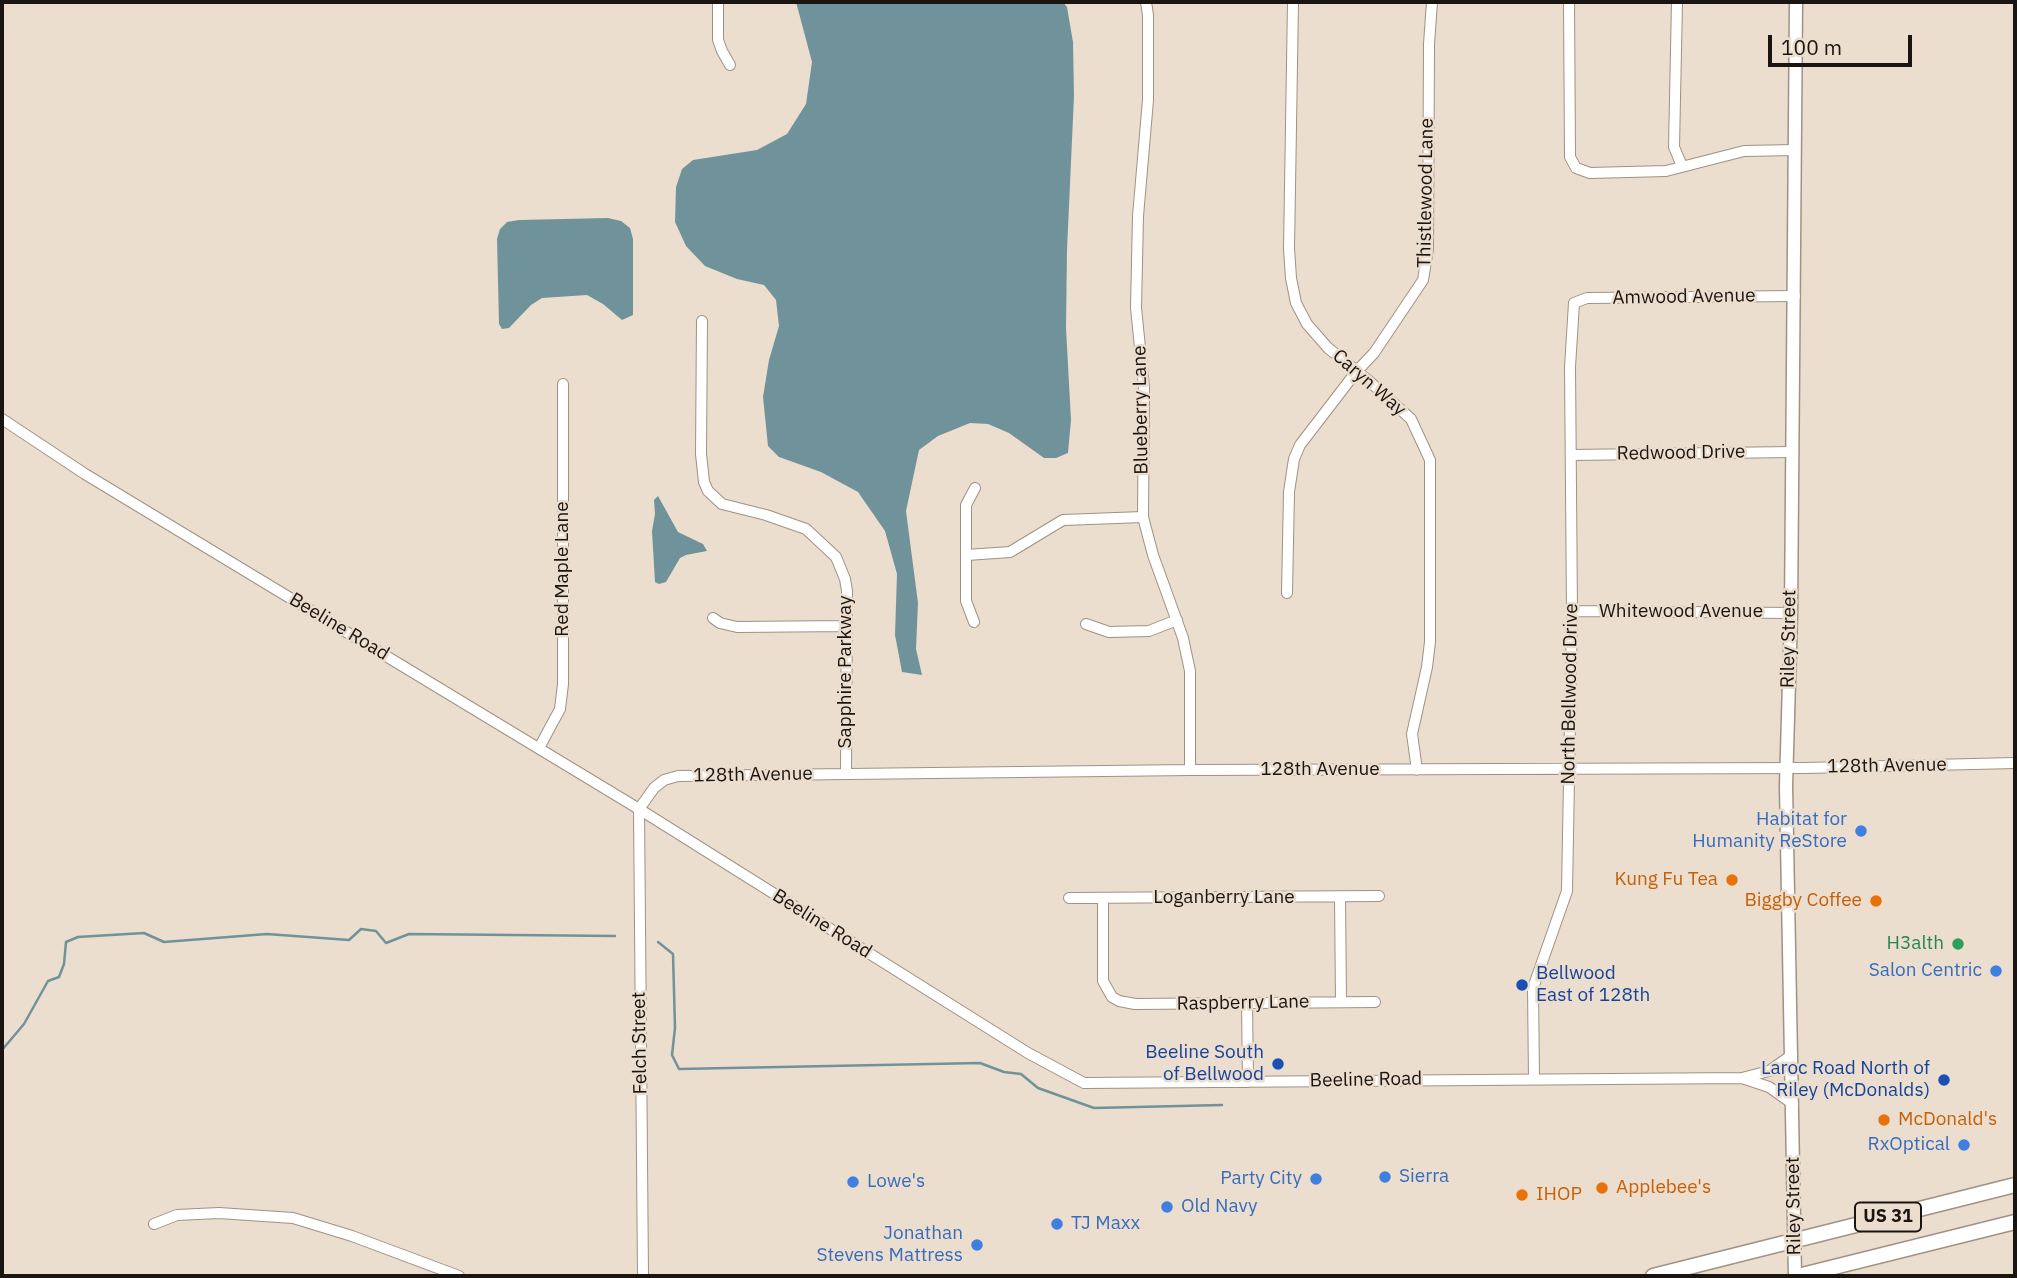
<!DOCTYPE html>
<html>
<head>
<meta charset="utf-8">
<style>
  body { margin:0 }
  #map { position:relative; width:2017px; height:1278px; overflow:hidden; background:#ecdece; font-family:"IBM Plex Sans",sans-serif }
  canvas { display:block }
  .frame { position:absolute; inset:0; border:4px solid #1a1510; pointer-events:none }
  .scale { position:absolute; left:1768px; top:35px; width:144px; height:32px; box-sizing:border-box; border:4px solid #1a1510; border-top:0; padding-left:9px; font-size:21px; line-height:24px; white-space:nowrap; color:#1a1510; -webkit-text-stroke:5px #ecdece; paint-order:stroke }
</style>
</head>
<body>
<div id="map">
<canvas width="2017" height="1278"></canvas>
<div class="frame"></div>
<div class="scale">100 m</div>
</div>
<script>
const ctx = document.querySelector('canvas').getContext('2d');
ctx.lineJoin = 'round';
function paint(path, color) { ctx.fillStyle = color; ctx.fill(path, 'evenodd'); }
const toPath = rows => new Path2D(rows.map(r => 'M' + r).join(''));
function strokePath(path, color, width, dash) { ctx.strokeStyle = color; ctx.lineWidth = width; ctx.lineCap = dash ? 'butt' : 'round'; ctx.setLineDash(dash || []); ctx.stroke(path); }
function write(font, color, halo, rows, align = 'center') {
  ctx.font = font + ' "IBM Plex Sans",sans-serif'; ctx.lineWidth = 5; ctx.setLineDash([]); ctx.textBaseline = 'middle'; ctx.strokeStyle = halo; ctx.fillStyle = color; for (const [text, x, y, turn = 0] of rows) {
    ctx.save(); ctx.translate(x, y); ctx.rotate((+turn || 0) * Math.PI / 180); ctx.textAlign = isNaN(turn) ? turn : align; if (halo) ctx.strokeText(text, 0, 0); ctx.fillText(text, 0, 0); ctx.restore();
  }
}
paint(toPath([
  [796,2,1063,2,1067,7,1073,42,1074,96,1067,250,1066,328,1071,420,1068,453,1056,458,1044,458,1009,433,988,424,970,423,938,436,919,450,906,511,918,603,916,649,922,675,902,672,895,635,897,574,885,531,858,492,821,472,779,457,768,446,763,397,769,360,779,326,776,300,764,285,737,279,705,266,686,246,675,222,676,187,682,169,693,160,757,150,787,134,806,104,812,62],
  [608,218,621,221,630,228,633,239,633,315,622,320,603,304,587,295,542,298,531,305,509,328,502,329,499,324,497,239,500,229,507,222,519,220],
  [658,496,678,532,703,544,707,551,686,555,680,558,666,582,659,584,655,582,652,531,655,514,654,500]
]), '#70939b');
strokePath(toPath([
  [658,942,673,954,675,1028,672,1055,679,1069,980,1063,1004,1072,1021,1074,1038,1088,1094,1108,1222,1105],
  [2,1050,24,1024,48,981,59,977,64,964,66,942,78,937,144,933,164,942,267,934,349,940,361,929,376,931,386,943,409,934,615,936]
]), '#70939b', 2.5);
const minor = toPath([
  [718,2,718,40,722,51,730,65],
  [1146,2,1148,15,1148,100,1138,216,1136,308,1144,387,1143,517,1153,555,1183,638,1190,671,1190,770],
  [1293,2,1289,249,1291,278,1296,303,1307,324,1328,348,1369,381,1411,419,1430,460,1430,642,1427,667,1412,734,1417,770],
  [1569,2,1570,157,1576,168,1590,173,1666,171,1744,151,1794,150],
  [1677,2,1674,147,1682,166],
  [702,321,701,454,704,482,708,491,722,504,766,515,806,529,836,557,845,579,847,591,846,773],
  [2,419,85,474,639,809,1028,1053,1084,1083,1742,1078],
  [1572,455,1791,452],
  [967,555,1010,552,1063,520,1143,517],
  [1287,593,1289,492,1294,459,1300,445,1356,372,1374,353,1423,280,1428,249,1429,44,1432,2],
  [1572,611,1791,613],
  [713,618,720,623,737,627,847,626],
  [974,622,966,601,966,505,975,488],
  [1086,624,1109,632,1149,631,1177,620],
  [539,748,560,709,563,684,563,384],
  [639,809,654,788,664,780,678,776,1190,770,1805,768,2015,763],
  [639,809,643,1276],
  [1340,897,1341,1002],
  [1069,898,1379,896],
  [1103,898,1103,981,1112,997,1119,1001,1135,1004,1375,1002],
  [1247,1002,1248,1082],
  [1792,1055,1769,1071,1742,1078,1769,1087,1793,1104],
  [1534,1079,1533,988,1567,891,1572,611,1570,367,1574,303,1587,298,1795,296],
  [154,1224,177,1215,219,1213,293,1218,352,1236,459,1276]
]);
const major = toPath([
  [1795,1276,1786,786,1791,613,1796,2]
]);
const highway = toPath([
  [1653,1276,2015,1185],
  [1798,1276,2015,1222]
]);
strokePath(minor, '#9f9284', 12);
strokePath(major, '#9f9284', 15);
strokePath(highway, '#9f9284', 17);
strokePath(minor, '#fff', 10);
strokePath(major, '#fff', 12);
strokePath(highway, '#fff', 14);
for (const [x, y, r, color] of [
  [1861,831,7,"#3f7fe0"],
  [1732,880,7,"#e8710a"],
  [1876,901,7,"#e8710a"],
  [1958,944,7,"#2e9e5b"],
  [1996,971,7,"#3f7fe0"],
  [1522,985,7,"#1a4fb4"],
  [1278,1064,7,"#1a4fb4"],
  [1944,1080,7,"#1a4fb4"],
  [1884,1120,7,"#e8710a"],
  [1964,1145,7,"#3f7fe0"],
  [1385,1177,7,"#3f7fe0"],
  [1316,1179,7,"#3f7fe0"],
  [853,1182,7,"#3f7fe0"],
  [1602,1188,7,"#e8710a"],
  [1522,1195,7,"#e8710a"],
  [1167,1207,7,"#3f7fe0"],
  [1057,1224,7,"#3f7fe0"],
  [977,1245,7,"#3f7fe0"]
]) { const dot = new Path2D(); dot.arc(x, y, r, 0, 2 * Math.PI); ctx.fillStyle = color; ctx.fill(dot); strokePath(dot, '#ecdece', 2.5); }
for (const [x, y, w] of [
  [1888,1217,66]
]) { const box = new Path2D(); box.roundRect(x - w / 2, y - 14.5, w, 29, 5); ctx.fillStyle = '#ecdece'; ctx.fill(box); strokePath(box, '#1a1510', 2); }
write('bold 18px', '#1a1510', null, [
  ["US 31",1888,1217]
]);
write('19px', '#1a1510', '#ecdece', [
  ["Thistlewood Lane",1426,193,-89],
  ["Amwood Avenue",1684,297,-1],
  ["Caryn Way",1369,383,41],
  ["Blueberry Lane",1141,410,-91],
  ["Redwood Drive",1681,453,-1],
  ["Red Maple Lane",563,569,-90],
  ["Whitewood Avenue",1681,612],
  ["Beeline Road",339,627,31],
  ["Riley Street",1789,639,-89],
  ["Sapphire Parkway",846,672,-90],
  ["North Bellwood Drive",1570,694,-89],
  ["128th Avenue",1887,766,-1],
  ["128th Avenue",1320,770],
  ["128th Avenue",753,775,-1],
  ["Loganberry Lane",1224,898],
  ["Beeline Road",822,924,32],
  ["Raspberry Lane",1243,1003,-1],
  ["Felch Street",640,1043,-91],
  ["Beeline Road",1366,1080,-1],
  ["Riley Street",1794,1206,-91]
]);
write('19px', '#366cbe', '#ecdece', [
  ["Habitat for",1847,820],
  ["Humanity ReStore",1847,842],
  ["Salon Centric",1982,971],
  ["RxOptical",1950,1145],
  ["Sierra",1399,1177,"left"],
  ["Party City",1302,1179],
  ["Lowe's",867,1182,"left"],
  ["Old Navy",1181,1207,"left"],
  ["TJ Maxx",1071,1224,"left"],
  ["Jonathan",963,1234],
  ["Stevens Mattress",963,1256]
], 'right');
write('19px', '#c56008', '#ecdece', [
  ["Kung Fu Tea",1718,880,"right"],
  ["Biggby Coffee",1862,901,"right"],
  ["McDonald's",1898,1120],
  ["Applebee's",1616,1188],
  ["IHOP",1536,1195]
], 'left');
write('19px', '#27864d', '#ecdece', [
  ["H3alth",1944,944]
], 'right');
write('19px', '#164399', '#ecdece', [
  ["Bellwood",1536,974,"left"],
  ["East of 128th",1536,996,"left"],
  ["Beeline South",1264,1053],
  ["of Bellwood",1264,1075],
  ["Laroc Road North of",1930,1069],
  ["Riley (McDonalds)",1930,1091]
], 'right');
</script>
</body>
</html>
